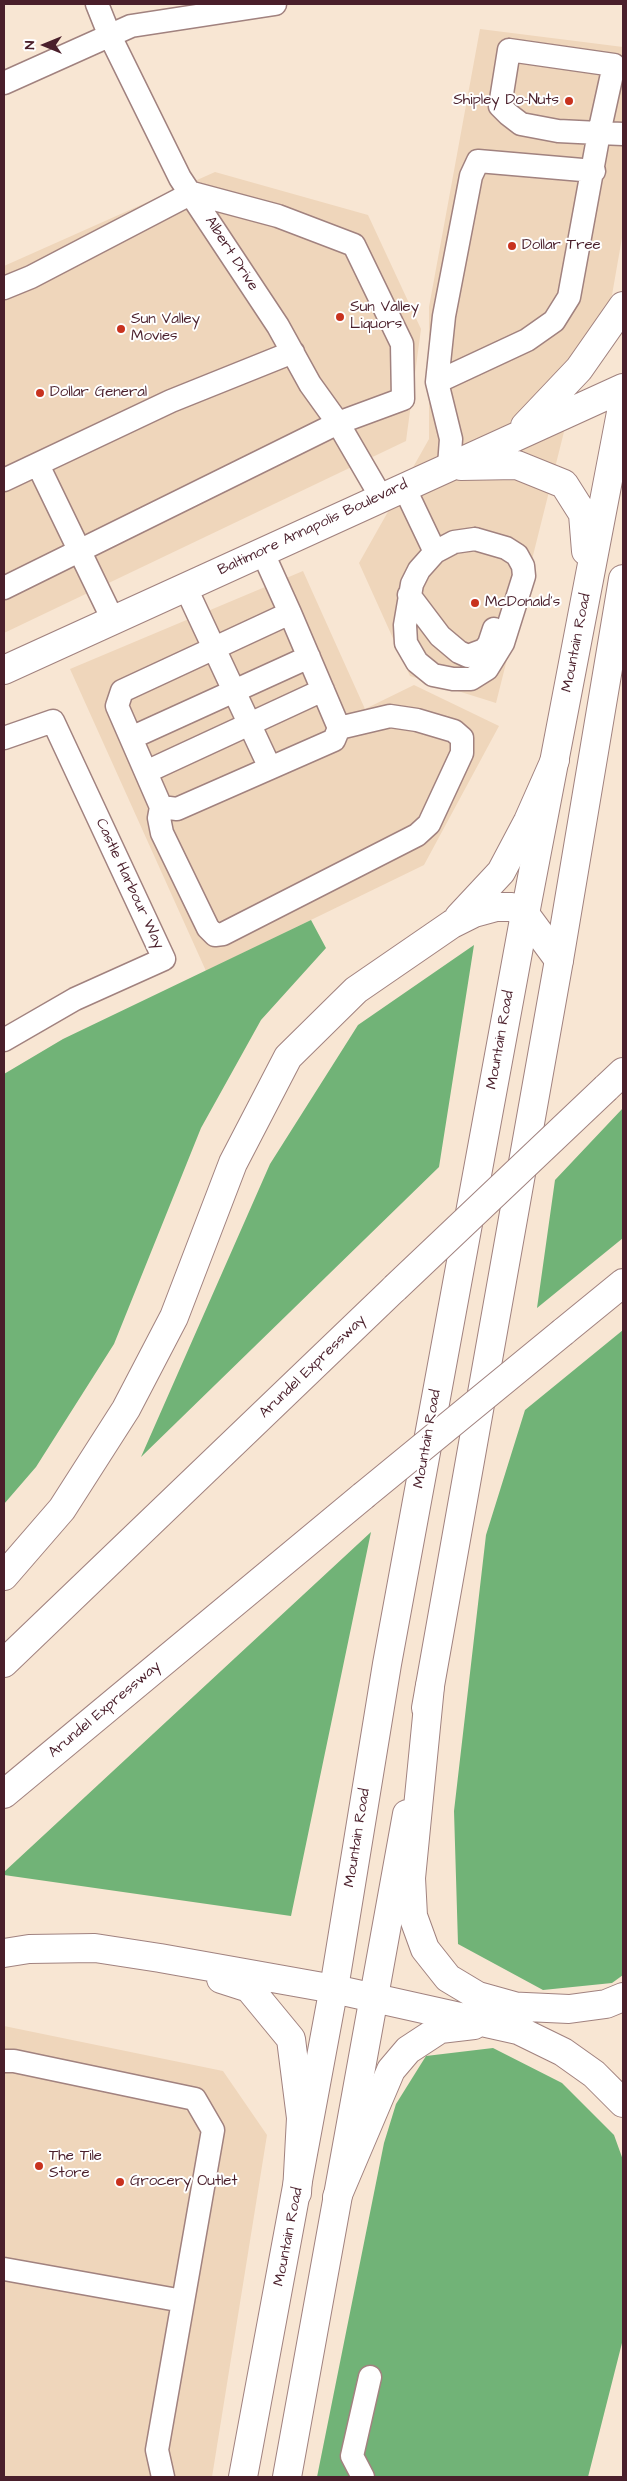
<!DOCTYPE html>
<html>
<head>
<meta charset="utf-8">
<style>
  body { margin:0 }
  #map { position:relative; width:627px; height:2481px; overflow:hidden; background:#f8e6d3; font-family:"Architects Daughter",sans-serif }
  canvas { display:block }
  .frame { position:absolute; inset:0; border:5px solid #4a1f2b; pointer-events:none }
  .north { position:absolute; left:20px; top:20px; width:50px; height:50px; -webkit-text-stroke:4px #fff; paint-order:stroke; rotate:270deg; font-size:14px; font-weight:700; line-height:20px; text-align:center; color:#4a1f2b }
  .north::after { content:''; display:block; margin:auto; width:18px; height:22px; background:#4a1f2b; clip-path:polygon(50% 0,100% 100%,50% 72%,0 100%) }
</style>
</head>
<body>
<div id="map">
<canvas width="627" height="2481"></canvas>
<div class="frame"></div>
<div class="north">N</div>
</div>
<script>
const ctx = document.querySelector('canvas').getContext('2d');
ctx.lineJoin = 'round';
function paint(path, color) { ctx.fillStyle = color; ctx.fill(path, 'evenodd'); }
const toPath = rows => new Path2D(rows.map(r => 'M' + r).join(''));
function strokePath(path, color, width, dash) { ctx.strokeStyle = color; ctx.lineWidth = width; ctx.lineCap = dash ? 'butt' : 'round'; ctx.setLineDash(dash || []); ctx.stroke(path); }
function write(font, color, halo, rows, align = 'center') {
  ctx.font = font + ' "Architects Daughter",sans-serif'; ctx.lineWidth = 4; ctx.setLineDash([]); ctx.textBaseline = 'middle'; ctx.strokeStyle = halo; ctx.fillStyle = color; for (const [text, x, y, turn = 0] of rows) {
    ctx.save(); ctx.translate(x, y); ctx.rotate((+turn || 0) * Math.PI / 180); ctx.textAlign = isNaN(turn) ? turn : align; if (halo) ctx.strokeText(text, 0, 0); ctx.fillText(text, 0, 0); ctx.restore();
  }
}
paint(toPath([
  [480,29,623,47,623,232,612,295,584,352,496,703,410,676,359,563,429,439,429,307],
  [215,172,368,215,421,329,406,441,4,633,4,266],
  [303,571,365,709,414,685,499,726,424,865,206,971,70,669],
  [4,2026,223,2071,267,2135,212,2477,4,2477]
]), '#efd6bb');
paint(toPath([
  [311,920,326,948,261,1020,201,1128,114,1344,36,1467,4,1504,4,1074,63,1039],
  [474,945,439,1167,141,1457,270,1164,358,1025],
  [623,1108,623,1238,537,1308,555,1180],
  [623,1330,623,1975,612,1983,543,1990,458,1944,454,1811,486,1535,525,1410],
  [371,1532,291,1916,4,1875,4,1872],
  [493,2048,562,2083,614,2135,623,2160,623,2339,588,2477,317,2477,384,2143,396,2104,426,2056]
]), '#71b377');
const minor = toPath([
  [97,4,109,34,180,178,278,326,310,384,338,423,381,497],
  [509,50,614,65,599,133,558,131,521,124,508,114,500,106,509,50],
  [4,83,131,26,275,4],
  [4,288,31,277,192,193,278,216,354,245,402,344,403,399,338,423,4,588],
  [437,382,527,340,554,321,569,297,599,133,623,134],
  [38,465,113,620],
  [449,466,451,439,437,382,444,316,471,176,478,161,594,171],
  [4,480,171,401,293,352],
  [404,487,435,552],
  [475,539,506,548,517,555,523,566,524,576,503,643,487,669,471,679,453,679,433,675,417,662,406,643,405,625,412,584,419,570,435,552,454,542,475,539],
  [262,551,290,613,339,728,334,740,177,809,161,807,117,706,122,691,290,613],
  [185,586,270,768],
  [409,595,440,636,459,652,468,656,484,650,489,644,494,629],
  [4,738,53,721,164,959,75,999,4,1040],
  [131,738,309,657],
  [146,772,323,690],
  [161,807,159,818,162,833,208,928,215,935,223,934,417,835,429,824,462,753,462,738,454,731,417,720,390,716,339,728],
  [4,2061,14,2061,195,2099,213,2130,157,2450,163,2477],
  [4,2269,183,2301],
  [363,2477,352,2456,370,2377]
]);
const major = toPath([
  [525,426,579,369,623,306],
  [461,466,517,465,564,484,583,514,586,551],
  [4,670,623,388],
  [426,1708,559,960,623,579],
  [243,2477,336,1976,387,1664,525,914,623,402],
  [287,2477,407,1814]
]);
const highway = toPath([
  [459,917,501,872,528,821,555,760],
  [606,1088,623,1072],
  [563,1332,623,1283],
  [4,1576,62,1509,126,1409,174,1317,233,1163,288,1057,356,990,452,924,474,913,496,907,512,907,525,914,559,960],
  [4,1663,395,1288],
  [430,1686,411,1878,413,1916,425,1949,448,1978,478,1996,521,2008],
  [4,1794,363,1496],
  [4,1953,29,1949,95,1948,160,1958,334,1989,518,2030,563,2052,594,2074,623,2103],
  [221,1979,249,1988,291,2039,301,2118,297,2193],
  [504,2006,569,2009,606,2004,623,1997],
  [337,2197,391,2070,408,2050,440,2029,474,2025]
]);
strokePath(minor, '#a1827f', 25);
strokePath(major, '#a1827f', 30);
strokePath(highway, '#a1827f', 30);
strokePath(minor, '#fff', 22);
strokePath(major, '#fff', 28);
strokePath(highway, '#fff', 28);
const highwayBridge = toPath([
  [395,1288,606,1088],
  [363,1496,563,1332]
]);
strokePath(highwayBridge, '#a1827f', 30, []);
strokePath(highwayBridge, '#fff', 28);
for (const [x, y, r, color] of [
  [569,101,5,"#c8321e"],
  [512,246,5,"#c8321e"],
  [340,317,5,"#c8321e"],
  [121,329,5,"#c8321e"],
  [40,393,5,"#c8321e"],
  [475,603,5,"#c8321e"],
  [39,2166,5,"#c8321e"],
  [120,2182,5,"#c8321e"]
]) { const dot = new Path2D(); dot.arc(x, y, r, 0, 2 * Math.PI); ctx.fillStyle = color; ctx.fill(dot); strokePath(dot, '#fff', 2); }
write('15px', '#4a1f2b', '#fff', [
  ["Shipley Do-Nuts",559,101,"right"],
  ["Dollar Tree",522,246],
  ["Sun Valley",350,308],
  ["Liquors",350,325],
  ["Sun Valley",131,320],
  ["Movies",131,337],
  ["Dollar General",50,393],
  ["McDonald's",485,603],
  ["The Tile",49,2157],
  ["Store",49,2174],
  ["Grocery Outlet",130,2182]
], 'left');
write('15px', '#4a1f2b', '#fff', [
  ["Albert Drive",231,254,57],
  ["Baltimore Annapolis Boulevard",313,528,-25],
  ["Mountain Road",577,643,-79],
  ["Castle Harbour Way",129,884,65],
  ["Mountain Road",501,1040,-80],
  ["Arundel Expressway",313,1367,-44],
  ["Mountain Road",428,1439,-80],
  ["Arundel Expressway",105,1710,-40],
  ["Mountain Road",358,1838,-81],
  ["Mountain Road",289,2237,-79]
]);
</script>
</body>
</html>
